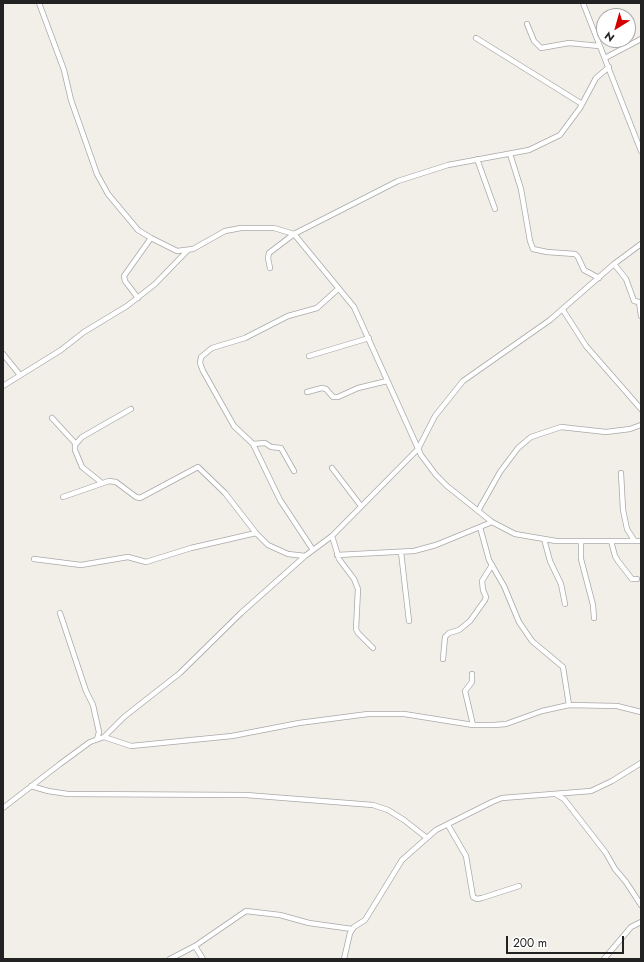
<!DOCTYPE html>
<html>
<head>
<meta charset="utf-8">
<style>
  body { margin:0 }
  #map { position:relative; width:644px; height:962px; overflow:hidden; background:#f2efe9; font-family:Jost,sans-serif }
  canvas { display:block }
  .frame { position:absolute; inset:0; border:4px solid #222; pointer-events:none }
  .north { position:absolute; left:596px; top:8px; width:40px; height:40px; box-sizing:border-box; background:#fff; border:1px solid #a7a7a7; border-radius:50%; rotate:217deg; font-size:11px; font-weight:700; line-height:16px; text-align:center; color:#222 }
  .north::after { content:''; display:block; margin:auto; width:14px; height:18px; background:#d40000; clip-path:polygon(50% 0,100% 100%,50% 72%,0 100%) }
  .scale { position:absolute; left:506px; top:936px; width:118px; height:18px; box-sizing:border-box; border:2px solid #222; border-top:0; padding-left:5px; font-size:12px; line-height:14px; white-space:nowrap; color:#222; -webkit-text-stroke:3px #fff; paint-order:stroke }
</style>
</head>
<body>
<div id="map">
<canvas width="644" height="962"></canvas>
<div class="frame"></div>
<div class="north">N</div>
<div class="scale">200 m</div>
</div>
<script>
const ctx = document.querySelector('canvas').getContext('2d');
ctx.lineJoin = 'round';
const toPath = rows => new Path2D(rows.map(r => 'M' + r).join(''));
function strokePath(path, color, width, dash) { ctx.strokeStyle = color; ctx.lineWidth = width; ctx.lineCap = dash ? 'butt' : 'round'; ctx.setLineDash(dash || []); ctx.stroke(path); }
const minor = toPath([
  [39,3,64,70,71,100,97,174,108,194,138,230,151,238,177,251,193,249,225,231,241,228,274,228,294,234,354,307,421,455,436,475,447,486,492,522,515,534,556,541,641,541],
  [583,3,641,151],
  [527,24,534,41,541,48,569,43,599,46],
  [476,38,582,104],
  [605,58,641,39],
  [510,154,521,189,530,241,533,249,547,252,575,254,578,257,584,270,599,278],
  [477,159,495,209],
  [614,264,626,279,634,301,639,302,641,316],
  [270,268,268,258,269,253,294,234,398,181,448,165,529,150,560,135,580,108,596,78,609,67],
  [138,298,125,281,124,276,151,238],
  [563,310,586,346,641,409],
  [3,354,20,375],
  [309,356,369,338],
  [3,386,61,350,84,332,127,306,155,284,188,250],
  [307,392,322,388,326,389,333,397,338,397,358,388,387,381],
  [52,418,75,443,75,450,82,467,102,483],
  [253,444,280,500,313,550],
  [75,445,82,437,131,409],
  [332,468,361,506],
  [294,471,281,448,271,447,265,443,253,444,234,426,203,371,200,363,201,357,212,348,245,338,288,316,317,308,338,289],
  [621,473,623,510,627,529,634,540],
  [63,497,109,481,116,482,136,497,140,498,198,467,225,493,256,533,268,545,288,554,305,556],
  [478,511,500,472,518,448,531,437,561,427,606,432,630,429,641,425],
  [480,527,489,560,504,586,519,622,532,641,563,667,569,705],
  [332,536,339,559,354,579,358,589,356,629,358,633,373,648],
  [544,539,550,561,561,584,565,604],
  [581,541,581,559,593,605,594,618],
  [611,541,615,556,618,561,632,579,637,579],
  [401,552,409,621],
  [337,555,414,551,436,545,492,522],
  [34,559,81,565,128,557,146,562,191,548,256,533],
  [60,613,86,691,93,705,99,732,97,739],
  [443,659,445,637,449,633,459,630,470,621,485,600,486,597,483,590,482,581,492,565],
  [472,674,472,682,465,691,473,725],
  [104,737,124,717,180,673,241,613,305,556,332,536,418,449,435,416,463,381,550,320,614,264,641,244],
  [31,786,48,791,68,794,246,795,373,805,388,810,404,820,427,838],
  [557,795,564,799,606,853,615,869,626,882,641,905],
  [3,808,60,764,90,742,104,737,131,746,232,736,299,723,368,714,404,714,473,725,494,725,506,724,542,711,569,705,617,706,641,712],
  [448,825,466,856,473,897,477,899,482,898,519,886],
  [195,946,203,959],
  [170,959,195,946,246,911,280,915,309,923,352,929],
  [344,959,350,933,354,927,365,920,402,860,436,830,492,802,502,798,591,791,612,781,641,763],
  [604,959,631,927,641,922]
]);
strokePath(minor, '#a9a9a9', 6);
strokePath(minor, '#fff', 4.5);
</script>
</body>
</html>
